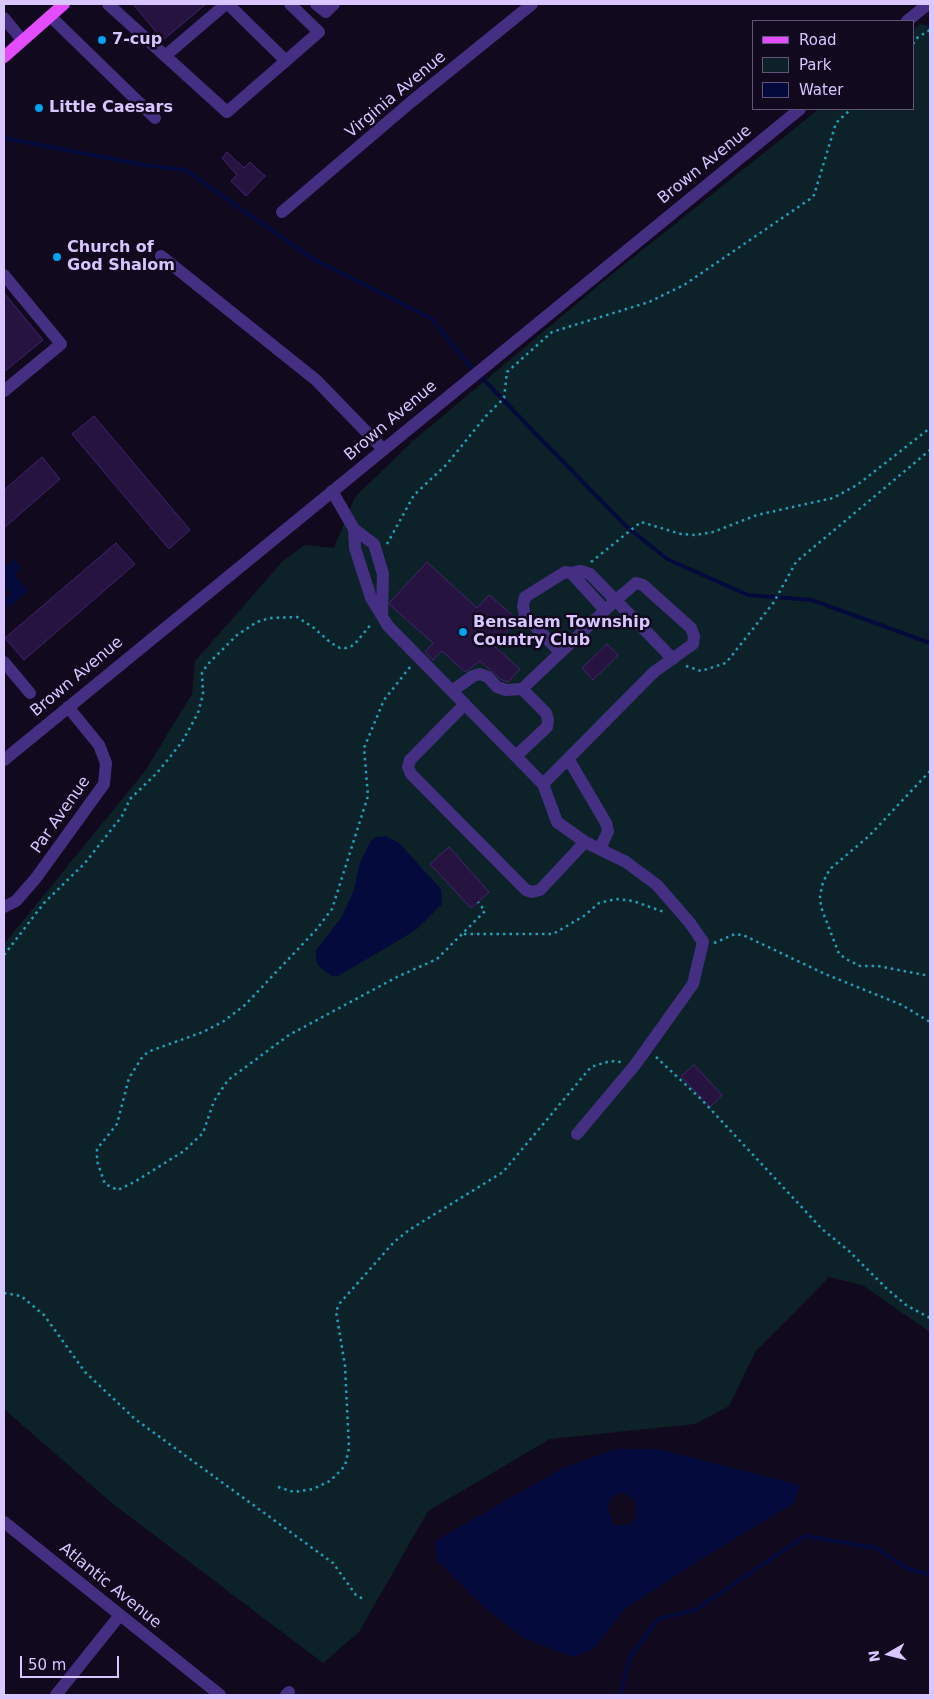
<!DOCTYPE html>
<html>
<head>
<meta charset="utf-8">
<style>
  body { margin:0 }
  #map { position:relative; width:934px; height:1699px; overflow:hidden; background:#11091d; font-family:"DejaVu Sans",sans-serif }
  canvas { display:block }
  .frame { position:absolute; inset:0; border:5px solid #d9c5ff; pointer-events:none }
  .legend { position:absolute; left:752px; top:20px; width:162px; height:90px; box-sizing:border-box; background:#11091d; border:1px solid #615477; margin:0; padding:6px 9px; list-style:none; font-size:15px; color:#d9c5ff }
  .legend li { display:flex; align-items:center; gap:10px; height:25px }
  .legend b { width:25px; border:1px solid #615477 }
  .north { position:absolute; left:864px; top:1629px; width:50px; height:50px; -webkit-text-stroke:4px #11091d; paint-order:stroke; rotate:262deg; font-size:14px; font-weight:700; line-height:20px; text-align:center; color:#d9c5ff }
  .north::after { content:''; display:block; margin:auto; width:18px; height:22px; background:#d9c5ff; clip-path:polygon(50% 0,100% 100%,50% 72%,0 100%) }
  .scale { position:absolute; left:20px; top:1656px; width:99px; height:22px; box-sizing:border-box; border:2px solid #d9c5ff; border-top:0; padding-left:6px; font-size:15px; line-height:18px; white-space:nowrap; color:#d9c5ff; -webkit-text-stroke:4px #11091d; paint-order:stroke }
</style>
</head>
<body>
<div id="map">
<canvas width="934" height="1699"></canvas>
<div class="frame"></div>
<ul class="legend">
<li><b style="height:6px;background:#e44cff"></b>Road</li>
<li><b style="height:14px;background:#0c2228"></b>Park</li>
<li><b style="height:14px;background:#040b3c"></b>Water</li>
</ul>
<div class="north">N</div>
<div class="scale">50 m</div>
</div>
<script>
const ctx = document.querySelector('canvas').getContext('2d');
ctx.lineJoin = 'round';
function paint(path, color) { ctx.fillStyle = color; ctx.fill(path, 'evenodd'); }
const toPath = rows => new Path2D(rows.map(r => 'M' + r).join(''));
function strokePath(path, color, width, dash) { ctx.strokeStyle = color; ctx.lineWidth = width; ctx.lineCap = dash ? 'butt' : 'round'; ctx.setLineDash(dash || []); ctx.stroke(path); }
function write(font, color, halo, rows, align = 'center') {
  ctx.font = font + ' "DejaVu Sans",sans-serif'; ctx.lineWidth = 5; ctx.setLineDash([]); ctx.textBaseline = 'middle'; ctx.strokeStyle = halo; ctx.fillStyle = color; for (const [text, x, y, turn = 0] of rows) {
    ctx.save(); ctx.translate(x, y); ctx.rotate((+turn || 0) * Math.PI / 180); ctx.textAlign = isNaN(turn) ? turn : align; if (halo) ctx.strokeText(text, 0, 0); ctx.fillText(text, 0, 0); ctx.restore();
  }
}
paint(toPath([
  [920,24,930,26,930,1332,862,1285,829,1277,756,1351,729,1406,695,1424,550,1439,428,1511,359,1632,323,1663,113,1504,4,1409,4,944,145,771,192,694,195,661,284,560,305,545,334,548,355,497,414,440,611,275,819,109,913,109,913,30]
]), '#0c2228');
paint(toPath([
  [14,559,21,568,14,575,28,591,10,607,4,601,11,594,4,585,4,568],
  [386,836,399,843,441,889,442,904,418,928,403,938,338,976,331,976,319,966,316,961,316,950,341,918,353,893,360,863,370,842,376,837],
  [615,1449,658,1449,800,1485,794,1503,700,1560,625,1609,593,1649,573,1657,523,1638,483,1606,437,1560,435,1541,561,1469],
  [623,1492,634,1500,637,1517,629,1525,614,1525,608,1508,611,1498]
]), '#040b3c');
strokePath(toPath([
  [4,138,144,165,185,170,313,259,432,319,464,359,534,432,626,526,667,559,748,595,812,600,930,643],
  [620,1695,630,1657,658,1619,695,1610,805,1536,876,1548,909,1569,930,1575]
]), '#040b3c', 4);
const building = toPath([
  [133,4,206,4,163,40,133,4],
  [227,152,244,168,250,162,265,176,246,196,231,181,237,175,222,158,227,152],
  [4,293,43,340,4,372,4,293],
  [94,416,190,530,169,549,72,434,94,416],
  [42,457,60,479,4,528,4,490,42,457],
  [116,543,135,564,24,660,5,638,116,543],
  [427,562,477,608,489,595,518,620,494,646,520,669,508,682,502,680,480,661,465,672,442,651,433,660,425,652,433,643,390,605,390,602,427,562],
  [607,644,618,655,593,680,582,668,607,644],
  [449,847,489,892,471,908,430,864,449,847],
  [694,1065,722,1095,710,1107,681,1076,694,1065]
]);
paint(building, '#261340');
strokePath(building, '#43236f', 1);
strokePath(toPath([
  [913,44,918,37,930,30],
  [387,544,414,495,446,465,486,416,504,398,507,372,552,332,649,302,684,285,810,199,814,195,836,123,851,109],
  [591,562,641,522,681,534,695,535,713,532,757,515,833,498,857,485,930,428],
  [686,666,701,671,726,663,774,602,796,562,930,450],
  [410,667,384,700,364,748,368,796,332,909,316,930,245,1005,224,1021,203,1032,150,1051,143,1056,129,1078,117,1124,97,1149,97,1161,105,1184,118,1190,136,1181,184,1151,203,1133,214,1101,228,1080,289,1035,397,977,437,959,485,911,478,902],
  [930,771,869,836,830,869,823,882,820,896,821,907,839,954,848,960,860,966,878,966,930,976],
  [464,934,553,934,584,916,599,903,616,899,633,901,664,912],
  [714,943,735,934,743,935,825,974,902,1005,930,1022],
  [4,955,44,903,85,863,122,816,130,799,157,773,182,742,198,713,203,694,202,673,207,665,237,635,257,622,270,618,297,617,314,628,331,643,340,648,346,648,354,645,372,623],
  [656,1057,702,1100,822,1229,849,1251,886,1288,906,1305,930,1318],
  [4,1293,21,1296,44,1315,85,1372,135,1419,333,1563,356,1595,365,1600],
  [278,1487,294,1492,313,1489,330,1481,345,1466,349,1448,345,1366,336,1311,340,1303,394,1242,409,1230,503,1172,591,1067,610,1061,622,1062]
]), '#20a0b9', 2.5, [2.5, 4]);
strokePath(toPath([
  [108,4,227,112,319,32,290,4],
  [228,4,286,61],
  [316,4,326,12,334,4],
  [50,16,155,118],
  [4,18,22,40],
  [907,21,928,4],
  [165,56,226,4],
  [282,212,411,102,532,4],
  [161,256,316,380,383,449],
  [4,275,61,344,4,391],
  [332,491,354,529,374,544,383,574,382,614],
  [354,529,355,548,371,598,388,626,543,784,557,822,585,842,626,862,657,885,690,923,703,942,693,984,635,1065,577,1134],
  [571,573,581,571,590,574,673,659],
  [560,652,525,616,523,606,525,597,565,572,571,573,605,610],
  [4,662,30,693],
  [522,689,617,599,636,583,643,585,691,628,694,636,693,644,654,672,543,784],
  [452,691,473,676,480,674,488,677,497,687,506,690,522,689,546,713,548,720,547,727,517,755],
  [465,704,410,760,408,767,411,774,526,890,532,892,540,890,585,842],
  [4,760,800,109],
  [569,760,606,823,608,831,600,849],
  [4,907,16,901,36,878,104,784,106,763,99,745,68,707],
  [4,1522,220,1695],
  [56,1695,120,1615],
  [286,1695,289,1692]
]), '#452f82', 12);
strokePath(toPath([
  [4,57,64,4]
]), '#e44cff', 12);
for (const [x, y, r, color] of [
  [102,40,5,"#00a2f0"],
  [39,108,5,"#00a2f0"],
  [57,257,5,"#00a2f0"],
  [463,632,5,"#00a2f0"]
]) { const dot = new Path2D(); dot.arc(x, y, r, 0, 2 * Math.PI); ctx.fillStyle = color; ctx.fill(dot); strokePath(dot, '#11091d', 2); }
write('bold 16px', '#d9c5ff', '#11091d', [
  ["7-cup",112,40],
  ["Little Caesars",49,108],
  ["Church of",67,248],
  ["God Shalom",67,266],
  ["Bensalem Township",473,623],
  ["Country Club",473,641]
], 'left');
write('16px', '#d9c5ff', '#11091d', [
  ["Virginia Avenue",396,95,-40],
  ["Brown Avenue",705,165,-39],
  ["Brown Avenue",391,421,-40],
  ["Brown Avenue",77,677,-40],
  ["Par Avenue",61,815,-55],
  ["Atlantic Avenue",110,1586,39]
]);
</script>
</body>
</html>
